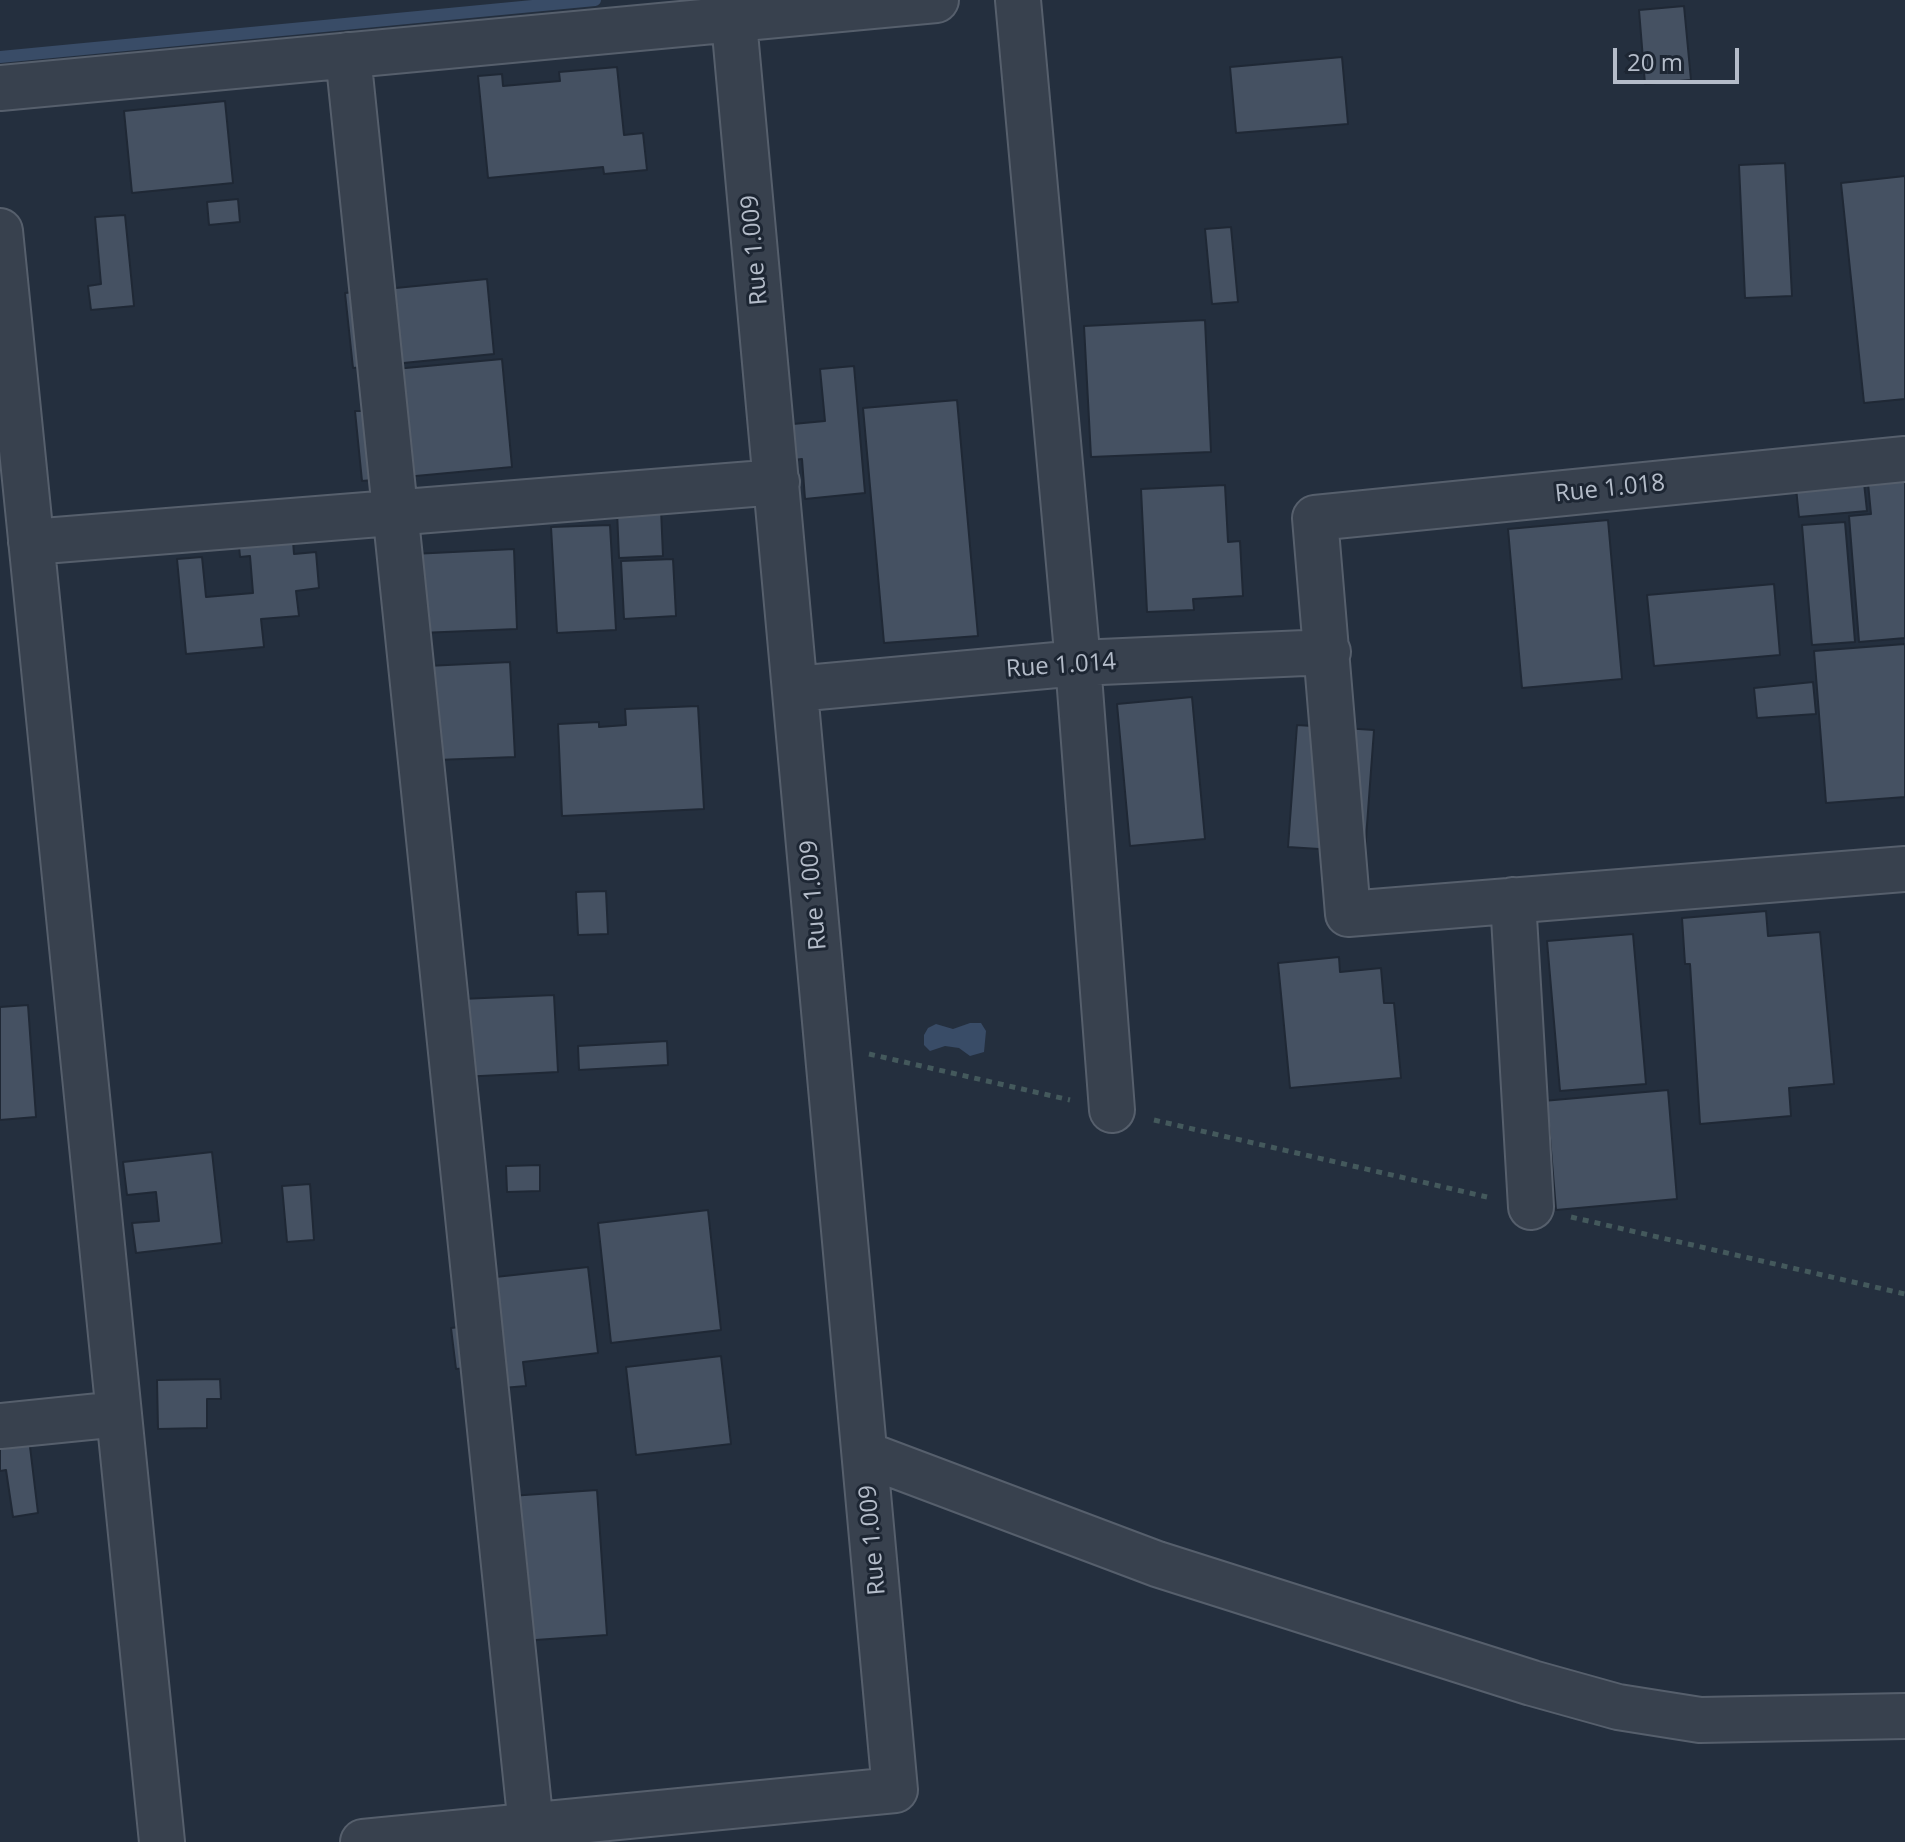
<!DOCTYPE html>
<html>
<head>
<meta charset="utf-8">
<style>
  body { margin:0 }
  #map { position:relative; width:1905px; height:1842px; overflow:hidden; background:#242f3e; font-family:"Open Sans",sans-serif }
  canvas { display:block }
  .scale { position:absolute; left:1613px; top:48px; width:126px; height:36px; box-sizing:border-box; border:4px solid #b4bcc9; border-top:0; padding-left:10px; font-size:24px; line-height:28px; white-space:nowrap; color:#b4bcc9; -webkit-text-stroke:6px #1d2633; paint-order:stroke }
</style>
</head>
<body>
<div id="map">
<canvas width="1905" height="1842"></canvas>
<div class="scale">20 m</div>
</div>
<script>
const ctx = document.querySelector('canvas').getContext('2d');
ctx.lineJoin = 'round';
function paint(path, color) { ctx.fillStyle = color; ctx.fill(path, 'evenodd'); }
const toPath = rows => new Path2D(rows.map(r => 'M' + r).join(''));
function strokePath(path, color, width, dash) { ctx.strokeStyle = color; ctx.lineWidth = width; ctx.lineCap = dash ? 'butt' : 'round'; ctx.setLineDash(dash || []); ctx.stroke(path); }
function write(font, color, halo, rows, align = 'center') {
  ctx.font = font + ' "Open Sans",sans-serif'; ctx.lineWidth = 6; ctx.setLineDash([]); ctx.textBaseline = 'middle'; ctx.strokeStyle = halo; ctx.fillStyle = color; for (const [text, x, y, turn = 0] of rows) {
    ctx.save(); ctx.translate(x, y); ctx.rotate((+turn || 0) * Math.PI / 180); ctx.textAlign = isNaN(turn) ? turn : align; if (halo) ctx.strokeText(text, 0, 0); ctx.fillText(text, 0, 0); ctx.restore();
  }
}
paint(toPath([
  [970,1023,981,1023,986,1031,984,1052,970,1056,959,1048,945,1046,930,1051,924,1045,924,1035,928,1028,936,1024,953,1029]
]), '#394c67');
strokePath(toPath([
  [0,57,595,0]
]), '#394c67', 12);
const building = toPath([
  [1684,6,1691,80,1645,84,1639,10,1684,6],
  [1342,57,1348,124,1236,133,1230,67,1342,57],
  [617,67,624,135,643,133,647,170,604,174,603,167,488,178,478,76,502,74,503,86,560,81,559,72,617,67],
  [225,101,233,183,132,193,124,111,225,101],
  [1785,163,1792,296,1745,298,1739,165,1785,163],
  [1905,176,1905,399,1864,403,1841,183,1905,176],
  [238,199,240,222,209,225,207,202,238,199],
  [125,215,134,306,91,310,88,286,101,284,95,217,125,215],
  [1231,227,1238,302,1212,304,1205,229,1231,227],
  [487,279,494,354,353,368,345,293,487,279],
  [1205,320,1211,452,1091,457,1084,326,1205,320],
  [502,359,512,467,362,481,355,411,367,411,363,372,502,359],
  [854,366,865,493,805,499,802,459,785,461,782,425,825,421,820,369,854,366],
  [957,400,978,636,884,643,863,408,957,400],
  [1905,480,1905,638,1859,642,1849,516,1871,514,1868,483,1905,480],
  [1864,483,1867,511,1799,517,1796,488,1864,483],
  [1225,485,1228,542,1240,541,1243,596,1193,599,1194,610,1147,612,1141,489,1225,485],
  [661,509,663,556,619,558,617,511,661,509],
  [1608,520,1622,679,1522,688,1508,529,1608,520],
  [1845,522,1855,642,1812,645,1802,525,1845,522],
  [610,525,616,630,557,633,551,527,610,525],
  [293,541,294,554,316,552,319,588,296,591,299,616,261,619,264,647,186,654,177,559,202,557,206,597,253,593,250,556,240,557,239,546,293,541],
  [514,549,517,629,396,634,392,555,514,549],
  [673,559,676,616,624,619,621,561,673,559],
  [1774,584,1780,655,1654,666,1647,595,1774,584],
  [1905,644,1905,797,1826,803,1814,651,1905,644],
  [510,662,515,757,411,761,406,667,510,662],
  [1813,682,1816,714,1757,718,1754,688,1813,682],
  [1192,697,1205,839,1130,846,1117,704,1192,697],
  [698,706,704,809,562,816,558,724,599,722,599,727,626,725,625,709,698,706],
  [1297,725,1374,730,1365,852,1288,847,1297,725],
  [606,891,608,934,578,935,576,892,606,891],
  [1766,911,1768,936,1820,932,1834,1084,1789,1088,1791,1116,1700,1124,1690,964,1685,964,1682,918,1766,911],
  [1633,934,1646,1084,1560,1091,1547,941,1633,934],
  [1339,957,1340,972,1381,968,1384,1003,1394,1003,1401,1078,1290,1088,1278,963,1339,957],
  [554,995,558,1072,442,1078,438,1000,554,995],
  [28,1005,36,1117,0,1120,0,1007,28,1005],
  [667,1041,668,1065,579,1070,578,1046,667,1041],
  [1668,1090,1677,1199,1556,1210,1549,1126,1522,1128,1520,1103,1668,1090],
  [212,1152,222,1243,136,1253,132,1223,159,1221,156,1192,127,1195,123,1162,212,1152],
  [540,1165,540,1191,507,1192,506,1166,540,1165],
  [310,1184,314,1240,287,1242,282,1186,310,1184],
  [708,1210,721,1330,611,1343,598,1223,708,1210],
  [588,1267,598,1353,523,1362,526,1386,491,1389,488,1366,456,1369,451,1328,492,1323,486,1278,588,1267],
  [721,1356,731,1444,636,1455,626,1367,721,1356],
  [220,1379,221,1399,207,1399,207,1428,158,1429,157,1380,220,1379],
  [28,1430,38,1513,13,1517,6,1470,0,1471,0,1433,28,1430],
  [597,1490,607,1635,507,1642,496,1497,597,1490]
]);
paint(building, '#455162');
strokePath(building, '#1f2835', 2);
const minor = toPath([
  [1018,0,1078,663,1112,1110],
  [348,55,531,1826],
  [0,88,936,0],
  [0,231,162,1842],
  [1905,459,1315,518,1348,914,1905,869],
  [31,542,777,482],
  [795,689,1078,663,1328,652],
  [1513,900,1531,1207],
  [0,1426,119,1414],
  [865,1454,1157,1564,1532,1683,1618,1707,1700,1720,1905,1716],
  [363,1842,895,1790,732,0]
]);
strokePath(minor, '#565f6c', 48);
strokePath(toPath([
  [869,1054,1070,1100],
  [1154,1120,1487,1197],
  [1571,1217,1905,1294]
]), '#44595c', 5, [6, 6]);
strokePath(minor, '#38414e', 44);
write('24px', '#b4bcc9', '#1d2633', [
  ["Rue 1.009",755,250,-95],
  ["Rue 1.018",1610,489,-6],
  ["Rue 1.014",1061,666,-4],
  ["Rue 1.009",814,895,-95],
  ["Rue 1.009",873,1540,-95]
]);
</script>
</body>
</html>
